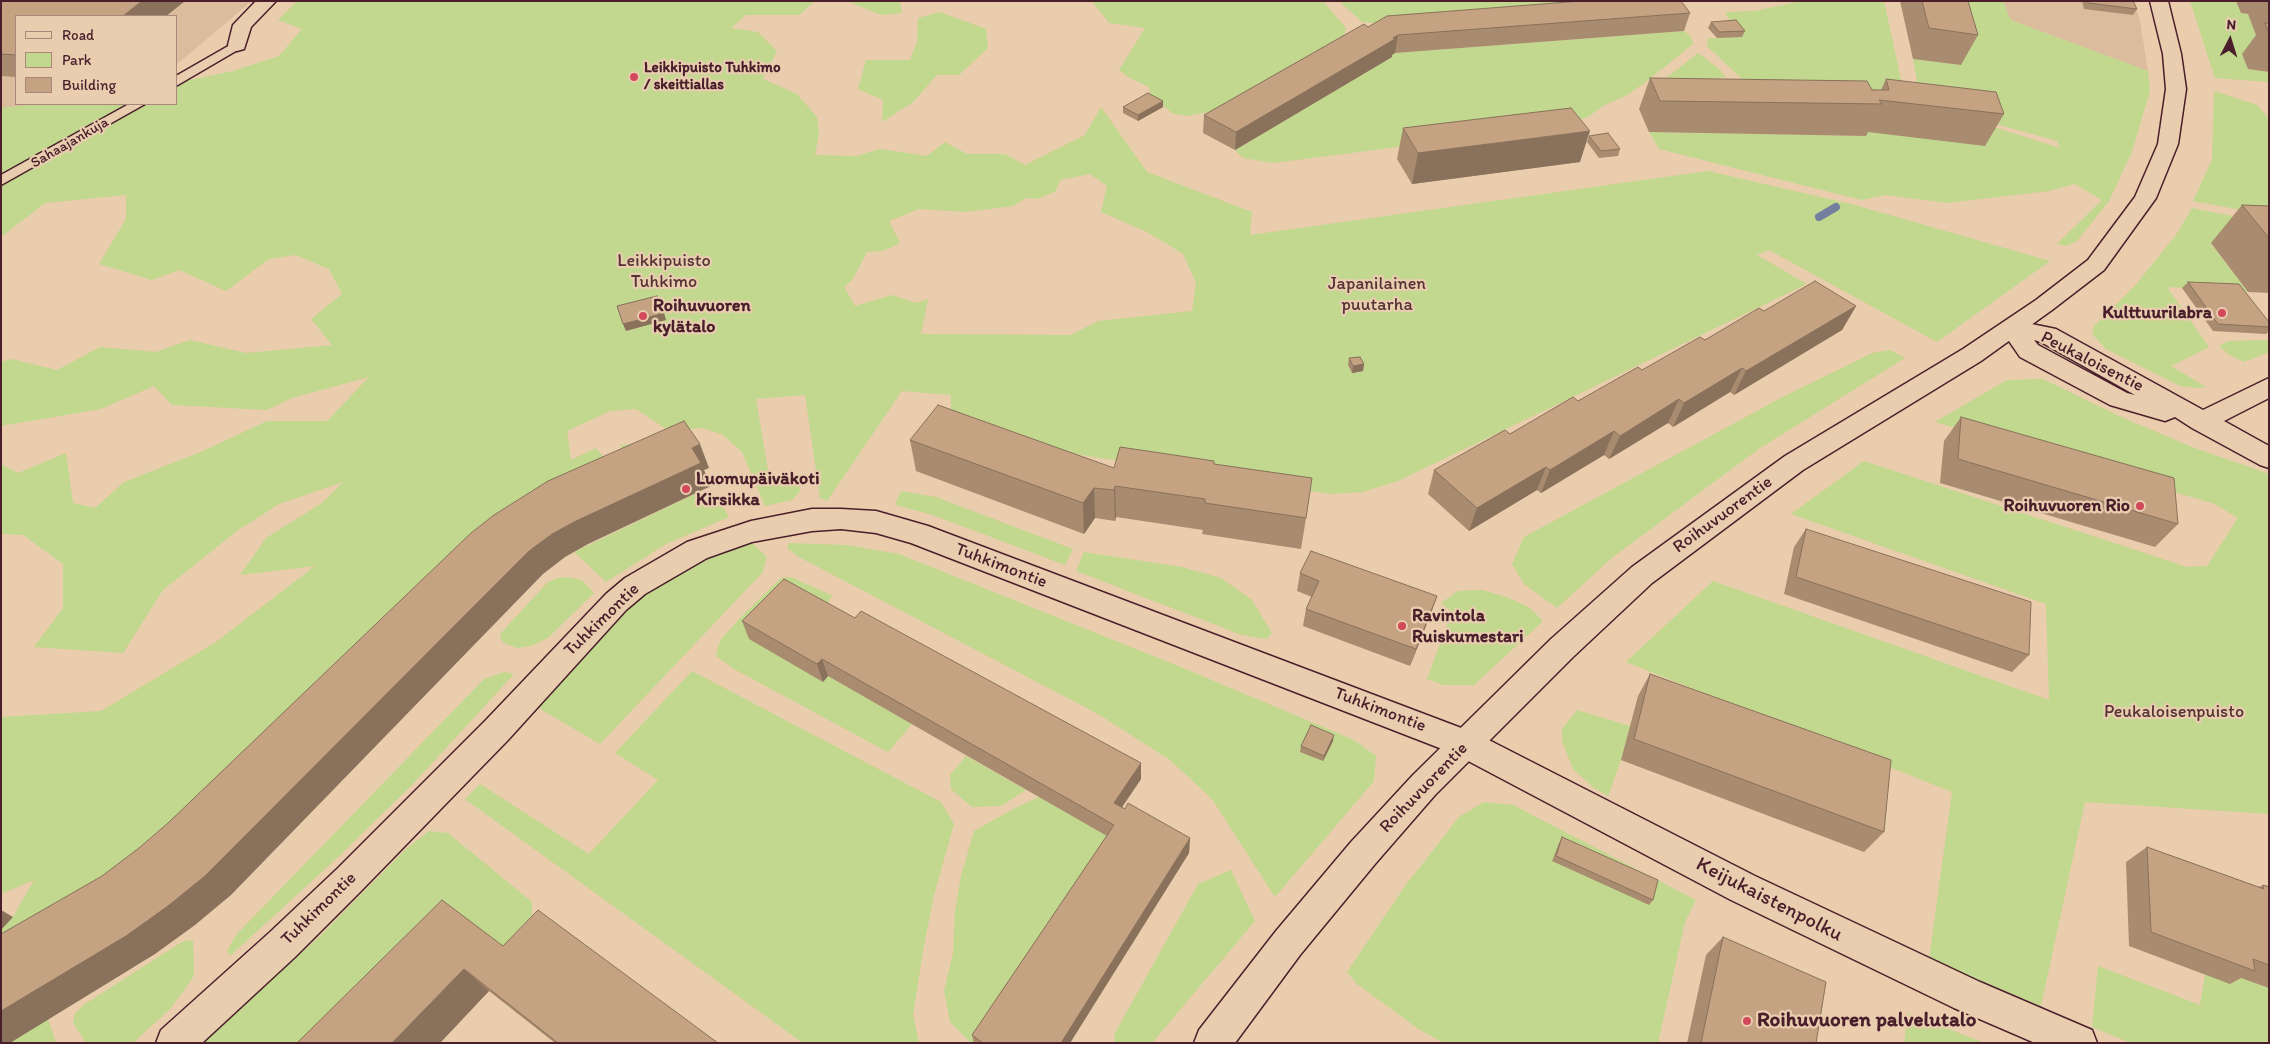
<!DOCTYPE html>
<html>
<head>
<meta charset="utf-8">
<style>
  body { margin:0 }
  #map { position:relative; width:2270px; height:1044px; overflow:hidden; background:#e9cdac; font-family:Itim,sans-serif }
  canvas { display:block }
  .frame { position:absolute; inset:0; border:2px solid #4a1f2b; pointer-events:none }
  .legend { position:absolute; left:15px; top:15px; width:162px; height:90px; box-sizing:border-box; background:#e8cdaf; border:1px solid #a9877a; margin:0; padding:6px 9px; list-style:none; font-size:15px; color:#4a1f2b }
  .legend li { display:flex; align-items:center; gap:10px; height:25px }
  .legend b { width:25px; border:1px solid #a9877a }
  .north { position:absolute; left:2205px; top:15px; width:50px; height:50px; -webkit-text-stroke:4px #e8cdaf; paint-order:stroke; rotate:5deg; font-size:14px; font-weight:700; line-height:20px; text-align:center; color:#4a1f2b }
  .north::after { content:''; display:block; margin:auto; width:18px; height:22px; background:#4a1f2b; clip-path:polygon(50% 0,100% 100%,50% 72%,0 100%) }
</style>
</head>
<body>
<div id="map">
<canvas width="2270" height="1044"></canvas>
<div class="frame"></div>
<ul class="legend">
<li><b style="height:6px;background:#e8cdaf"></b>Road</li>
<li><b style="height:14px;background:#c1d88e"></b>Park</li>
<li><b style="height:14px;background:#c4a282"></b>Building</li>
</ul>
<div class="north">N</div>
</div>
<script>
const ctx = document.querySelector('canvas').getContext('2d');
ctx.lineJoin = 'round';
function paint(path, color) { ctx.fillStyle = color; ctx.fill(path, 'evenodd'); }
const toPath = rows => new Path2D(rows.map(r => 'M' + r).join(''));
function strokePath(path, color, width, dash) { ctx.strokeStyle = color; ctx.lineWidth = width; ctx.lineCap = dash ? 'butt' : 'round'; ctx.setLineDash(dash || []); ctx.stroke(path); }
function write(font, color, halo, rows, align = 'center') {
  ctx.font = font + ' Itim,sans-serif'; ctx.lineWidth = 4.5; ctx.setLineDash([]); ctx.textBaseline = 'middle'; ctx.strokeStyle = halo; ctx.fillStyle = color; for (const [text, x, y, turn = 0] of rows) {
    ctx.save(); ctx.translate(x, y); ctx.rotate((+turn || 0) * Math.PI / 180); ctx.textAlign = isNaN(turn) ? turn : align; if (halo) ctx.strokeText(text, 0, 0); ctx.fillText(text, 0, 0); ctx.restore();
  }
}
paint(toPath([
  [1,1,252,1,176,65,176,16,16,16,16,104,117,104,1,118],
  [2003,1,2134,1,2140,21,2148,71,2013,21,2010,19]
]), '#dbbd9d');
paint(toPath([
  [297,1,815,1,799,15,746,15,731,28,758,32,777,51,763,79,797,94,817,117,819,133,815,155,856,156,880,149,927,156,945,142,967,154,1005,154,1025,165,1085,135,1101,107,1147,172,1252,212,1250,235,1708,171,1855,205,2050,261,1937,342,1769,250,1757,255,1807,284,1398,481,1363,492,1330,494,1068,453,951,420,951,395,902,391,827,501,820,498,805,395,756,399,770,482,774,484,781,484,798,475,800,491,792,500,765,506,742,452,723,435,703,428,688,429,625,453,620,445,635,444,666,429,636,409,610,411,567,431,571,460,596,448,607,461,160,846,1,942,1,930,13,917,34,880,1,894,1,717,101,711,216,642,315,566,240,575,266,538,322,503,343,482,279,504,237,531,163,590,123,653,34,647,63,608,63,564,23,535,1,534,1,464,18,473,66,453,73,503,95,508,124,482,203,451,267,421,327,421,369,377,292,398,267,410,172,405,154,386,101,409,1,426,1,362,12,359,57,370,100,347,156,352,190,340,246,353,332,345,311,319,342,294,329,269,295,255,269,259,226,291,179,270,152,280,99,264,126,219,126,195,45,203,1,237,1,108,35,104,176,104,176,83,233,71,279,56,302,29,278,20],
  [1090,174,1107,186,1101,212,1147,232,1183,254,1196,283,1192,311,1098,321,1071,335,921,334,928,299,917,303,892,295,855,306,844,287,853,279,867,252,883,251,900,243,889,221,919,209,966,212,1013,206,1026,198,1037,199,1055,192,1060,180],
  [847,1,900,1,902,13,881,15],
  [1092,1,1323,1,1346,28,1344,36,1214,111,1186,116,1172,113,1151,95,1149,87,1128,77,1119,70,1145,28,1109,23],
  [1339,1,1692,1,1383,24,1362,22],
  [1802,1,1884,1,1902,84,1898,98,1745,82,1707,46,1708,38,1717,38,1734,27,1725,12,1754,11],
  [1943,1,2003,1,2010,19,2013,21,2148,71,2150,91,2132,152,2109,201,2077,241,2066,246,2057,244,2102,200,2075,184,2049,191,1947,203,1886,195,1862,200,1659,149,1649,132,1865,136,1863,131,1981,123,2060,148,2057,141,1921,103,1913,59,1961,65],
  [2190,1,2236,1,2241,13,2248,14,2266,57,2243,54,2248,69,2269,72,2269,82,2215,78],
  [940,12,986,29,988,48,959,75,937,75,913,102,882,122,883,100,858,89,866,60,910,60,917,42,918,18],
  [1684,31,1691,37,1693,44,1647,81,1626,96,1604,105,1588,117,1562,126,1273,163,1243,158,1235,150,1391,57,1390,56,1395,53],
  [1698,53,1718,68,1726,77,1660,83],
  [2214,91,2257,105,2269,119,2269,215,2193,201,2212,160],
  [2192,208,2232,216,2264,219,2211,244,2248,292,2167,287,2209,347,2171,366,2206,387,2198,388,2180,386,2106,349,2092,334,2094,326,2134,287,2176,235],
  [2269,340,2269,352,2244,362,2231,356,2219,346,2228,341],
  [1890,350,1905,358,1760,448,1613,557,1557,608,1524,584,1512,564,1524,537,1779,399,1872,353],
  [2043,379,2119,416,2192,447,2269,474,2269,814,2085,802,2041,1006,1929,959,1952,792,1626,662,1713,581,2049,700,2046,604,1791,514,1864,461,2187,567,2207,566,2238,518,2215,504,1935,422,2007,380],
  [901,491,936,497,1073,549,1065,565,933,515,895,505],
  [699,492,703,497,717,498,729,517,666,544,606,582,574,552],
  [751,542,767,557,763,572,600,744,535,706,636,598,683,570,726,550],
  [788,543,846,545,899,554,1188,670,1354,740,1376,756,1374,781,1275,897,1212,799,1170,760,1098,714,799,557,788,549],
  [1084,552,1182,567,1221,578,1252,600,1272,633,1267,639,1242,635,1076,571],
  [567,577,582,580,594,593,548,638,531,646,517,648,504,643,500,638,501,633,547,583,557,578],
  [791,577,833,596,818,613,823,681,828,676,912,724,888,752,734,669,716,656,718,646,722,638,743,615,781,578],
  [1482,590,1507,597,1530,608,1543,621,1474,685,1443,685,1427,679,1452,612,1441,603,1458,591],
  [692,671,941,802,954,824,934,895,923,951,913,1015,919,1043,803,1043,465,799,480,784,589,854,658,780,615,753],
  [504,672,514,674,413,784,336,859,230,956,227,951,236,935,484,679],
  [1577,710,1630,726,1621,760,1608,796,1594,788,1573,769,1562,741,1562,729],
  [966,756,1026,790,1001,806,972,807,951,789,950,775],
  [1039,797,1115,840,979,1043,971,1043,950,1022,944,991,953,953,955,911,961,876,974,831,1015,808],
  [1484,802,1513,805,1696,900,1685,922,1658,1043,1444,1043,1420,1030,1357,984,1347,972,1405,886,1459,817],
  [429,831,448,833,532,902,532,915,501,950,350,1043,201,1043,318,938,405,850],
  [1231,870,1255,921,1152,1043,1114,1043,1115,1033,1198,884],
  [188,940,193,941,194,974,192,979,170,1009,133,1043,86,1043,73,1023,75,1014,82,1006,180,943],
  [2098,966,2200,1005,2205,975,2228,973,2269,988,2269,1043,2131,1043,2092,1027],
  [1908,1013,1977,1040,1984,1043,1904,1043],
  [48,1019,56,1043,11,1043,11,1042]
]), '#c1d88e');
strokePath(toPath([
  [1819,217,1836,207]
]), '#747e9e', 8);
const service = toPath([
  [237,41,241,42,243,45,241,48,176,86,176,76,237,41],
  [129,104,145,104,1,185,1,175,129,104]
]);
const minor = toPath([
  [256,1,276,1,251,27,244,49,237,51,230,49,228,45,233,25,256,1],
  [2012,320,2056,329,2203,410,2269,378,2269,398,2224,421,2269,446,2269,468,2260,465,2192,428,2175,417,2165,421,2110,405,2020,357,2000,328,2004,322,2012,320],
  [2034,340,2041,342,2135,395,2127,393,2038,345,2034,340],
  [812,509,841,509,876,511,928,526,1477,734,1755,876,1980,982,2092,1030,2097,1043,2035,1043,1954,1008,1731,900,1455,754,911,543,876,533,841,529,812,531,752,542,707,558,645,594,626,610,508,740,361,891,295,957,202,1043,156,1043,161,1030,269,933,337,869,486,720,606,594,625,578,687,542,751,521,812,509]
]);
const secondary = toPath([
  [2150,1,2168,1,2181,54,2186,89,2178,144,2156,198,2104,270,2052,310,1981,361,1803,470,1652,583,1573,657,1435,795,1375,864,1300,955,1235,1043,1194,1043,1199,1030,1276,931,1351,842,1413,775,1551,639,1632,567,1785,456,1963,349,2036,300,2088,260,2135,197,2158,144,2166,89,2163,54,2150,1]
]);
strokePath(service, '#4a1f2b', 3);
strokePath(minor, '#4a1f2b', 3);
strokePath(secondary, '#4a1f2b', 3);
paint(service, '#e8cdaf');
paint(minor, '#e8cdaf');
paint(secondary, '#e8cdaf');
paint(toPath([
  [1,1,185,1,166,16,16,16,16,77,1,76],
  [1900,1,1968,1,1978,35,1961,65,1913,59],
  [2082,1,2133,1,2137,9,2133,15,2084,9],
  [2236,1,2269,1,2269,72,2248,69,2242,54,2256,35,2248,14,2241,13],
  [1690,13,1684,31,1395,53,1392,55,1392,57,1235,150,1203,133,1204,115,1368,27],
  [1711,22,1745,31,1742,37,1717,38,1708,28],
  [1650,78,1881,90,1886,79,2004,114,1985,146,1868,132,1866,136,1649,132,1639,109],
  [1123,107,1163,107,1138,121,1123,113],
  [1403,128,1580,162,1412,184,1397,159],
  [1589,136,1620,149,1618,156,1599,158,1587,142],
  [2242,205,2269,206,2269,293,2248,292,2211,243],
  [2188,282,2269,322,2269,331,2266,334,2213,331,2182,288],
  [1856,306,1842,330,1734,395,1730,392,1673,427,1668,423,1609,459,1604,455,1541,493,1537,490,1469,531,1428,494,1434,470,1764,311],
  [1349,358,1364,364,1363,371,1352,373,1348,365],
  [1961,417,2178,524,2155,547,1940,483,1944,441],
  [910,440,1114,468,1214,461,1214,464,1306,518,1301,549,1202,534,1203,530,1116,517,1115,521,1095,518,1084,534,916,471],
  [1806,529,2029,655,2012,672,1784,594,1794,547],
  [1300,573,1437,596,1431,613,1410,666,1303,626,1306,609,1312,597,1297,591],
  [742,621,1141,779,1122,807,1190,838,1189,853,1070,1043,974,1043,972,1035,1107,836,828,676,823,682,749,639],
  [1650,674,1884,832,1864,852,1621,760,1638,696],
  [1333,741,1323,761,1300,752,1301,746],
  [1562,837,1653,900,1649,905,1552,861,1559,843],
  [2147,847,2259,887,2263,885,2269,887,2269,988,2241,978,2230,984,2129,946,2126,862],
  [1723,937,1816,1043,1687,1043,1706,955],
  [503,946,718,1043,555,1043,489,991,440,1043,297,1043]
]), '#a98b70');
paint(toPath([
  [142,1,185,1,166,16,123,16],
  [1398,35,1395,53,1392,55,1392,57,1235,150,1236,132],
  [1163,101,1163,107,1138,121,1138,115],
  [1590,131,1580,162,1412,184,1418,153],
  [1856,306,1842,330,1734,395,1746,371],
  [664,313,666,320,626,331,623,324],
  [1364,364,1363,371,1352,373,1353,366],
  [1742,368,1730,392,1673,427,1684,403],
  [1679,399,1668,423,1609,459,1620,436],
  [1614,431,1604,455,1541,493,1550,470],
  [700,444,709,468,704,470,711,486,588,544,565,557,543,574,231,895,195,925,155,954,10,1043,1,1043,1,1011,529,551,552,534,692,448],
  [1546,467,1537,490,1469,531,1477,508],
  [1115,486,1116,517,1115,521,1114,490],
  [1094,488,1095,518,1084,534,1083,503],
  [1437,596,1431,613,1410,666,1416,649],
  [822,659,828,676,823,682,817,664],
  [1334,735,1333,741,1323,761,1324,756],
  [1141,763,1141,779,1114,819,1114,803],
  [1190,838,1189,853,1070,1043,1061,1043],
  [1,910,13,917,1,930],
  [464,969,489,991,440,1043,392,1043]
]), '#89715b');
const building = toPath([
  [1,1,142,1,123,16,16,16,16,55,1,54,1,1],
  [1581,1,1681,1,1690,13,1398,35,1393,38,1395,39,1236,132,1204,115,1364,24,1368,27,1387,16,1581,1],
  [1922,1,1968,1,1978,35,1929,28,1922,1],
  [2088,1,2133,1,2137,9,2088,3,2088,1],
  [1736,20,1745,31,1719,32,1711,22,1736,20],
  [2265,23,2269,24,2269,33,2265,23],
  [1650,78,1867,81,1872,90,1889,90,1886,79,1996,92,2004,114,1879,100,1882,104,1660,101,1650,78],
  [1148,93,1163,101,1138,115,1123,107,1148,93],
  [1571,108,1590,131,1418,153,1403,128,1571,108],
  [1608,133,1620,149,1601,151,1589,136,1608,133],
  [2242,205,2269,206,2269,238,2242,205],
  [1815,281,1856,306,1746,371,1742,368,1684,403,1679,399,1620,436,1614,431,1550,470,1546,467,1477,508,1434,470,1505,430,1510,434,1573,397,1578,401,1638,367,1642,370,1700,337,1705,340,1759,308,1764,311,1815,281],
  [2188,282,2239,284,2269,322,2269,327,2218,324,2188,282],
  [657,296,664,313,623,324,617,306,657,296],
  [1360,357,1364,364,1353,366,1349,358,1360,357],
  [938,405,1114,468,1120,447,1214,461,1214,464,1312,478,1306,518,1205,503,1205,499,1115,486,1114,490,1094,488,1083,503,910,440,938,405],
  [1961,417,2174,478,2178,524,1958,459,1961,417],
  [684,421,700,444,692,448,701,463,576,521,552,534,529,551,205,876,168,906,126,936,1,1011,1,934,102,876,139,848,168,823,471,533,494,515,548,481,684,421],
  [1806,529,2031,602,2029,655,1796,577,1806,529],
  [1311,551,1437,596,1416,649,1306,609,1319,581,1300,573,1311,551],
  [784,579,855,618,861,611,1141,763,1114,803,1125,809,1128,803,1190,838,1061,1043,983,1043,972,1035,1114,825,822,659,817,664,742,621,784,579],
  [1650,674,1891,760,1884,832,1634,739,1650,674],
  [1311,725,1334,735,1324,756,1301,746,1311,725],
  [1562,837,1658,880,1653,900,1556,856,1562,837],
  [2147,847,2264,889,2263,885,2269,887,2269,965,2253,959,2255,971,2151,932,2147,847],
  [442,900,503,946,538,910,718,1043,558,1043,464,969,392,1043,297,1043,442,900],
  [1723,937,1826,982,1816,1043,1701,1043,1723,937]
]);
paint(building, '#c4a282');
strokePath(building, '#89715b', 1);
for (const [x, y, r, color] of [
  [634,77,5,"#d1495b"],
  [2222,313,5,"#d1495b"],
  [643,316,5,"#d1495b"],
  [686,489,5,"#d1495b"],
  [2140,506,5,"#d1495b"],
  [1402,626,5,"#d1495b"],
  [1747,1021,5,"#d1495b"]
]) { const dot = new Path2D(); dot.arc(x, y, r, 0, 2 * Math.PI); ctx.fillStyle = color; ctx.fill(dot); strokePath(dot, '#e8cdaf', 2); }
write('bold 15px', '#4a1f2b', '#e8cdaf', [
  ["Leikkipuisto Tuhkimo",644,68],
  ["/ skeittiallas",644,85]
], 'left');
write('15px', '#4a1f2b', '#e8cdaf', [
  ["Sahaajankuja",70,143,-30]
]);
write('18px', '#563235', '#e8cdaf', [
  ["Leikkipuisto",664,261],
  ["Tuhkimo",664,282],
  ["Japanilainen",1377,284],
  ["puutarha",1377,305],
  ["Peukaloisenpuisto",2174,712]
]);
write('bold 18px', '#4a1f2b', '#e8cdaf', [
  ["Roihuvuoren",653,306],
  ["kylätalo",653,327],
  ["Kulttuurilabra",2212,313,"right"],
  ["Luomupäiväkoti",696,479],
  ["Kirsikka",696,500],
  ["Roihuvuoren Rio",2130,506,"right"],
  ["Ravintola",1412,616],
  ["Ruiskumestari",1412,637]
], 'left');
write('18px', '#4a1f2b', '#e8cdaf', [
  ["Peukaloisentie",2092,362,27],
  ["Roihuvuorentie",1723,515,-36],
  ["Tuhkimontie",1001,566,21],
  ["Tuhkimontie",602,620,-44],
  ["Tuhkimontie",1380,710,21],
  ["Roihuvuorentie",1424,788,-46],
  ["Tuhkimontie",319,909,-44]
]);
write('21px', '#4a1f2b', '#e8cdaf', [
  ["Keijukaistenpolku",1769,900,27]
]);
write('bold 21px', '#4a1f2b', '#e8cdaf', [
  ["Roihuvuoren palvelutalo",1757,1021]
], 'left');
</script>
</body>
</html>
